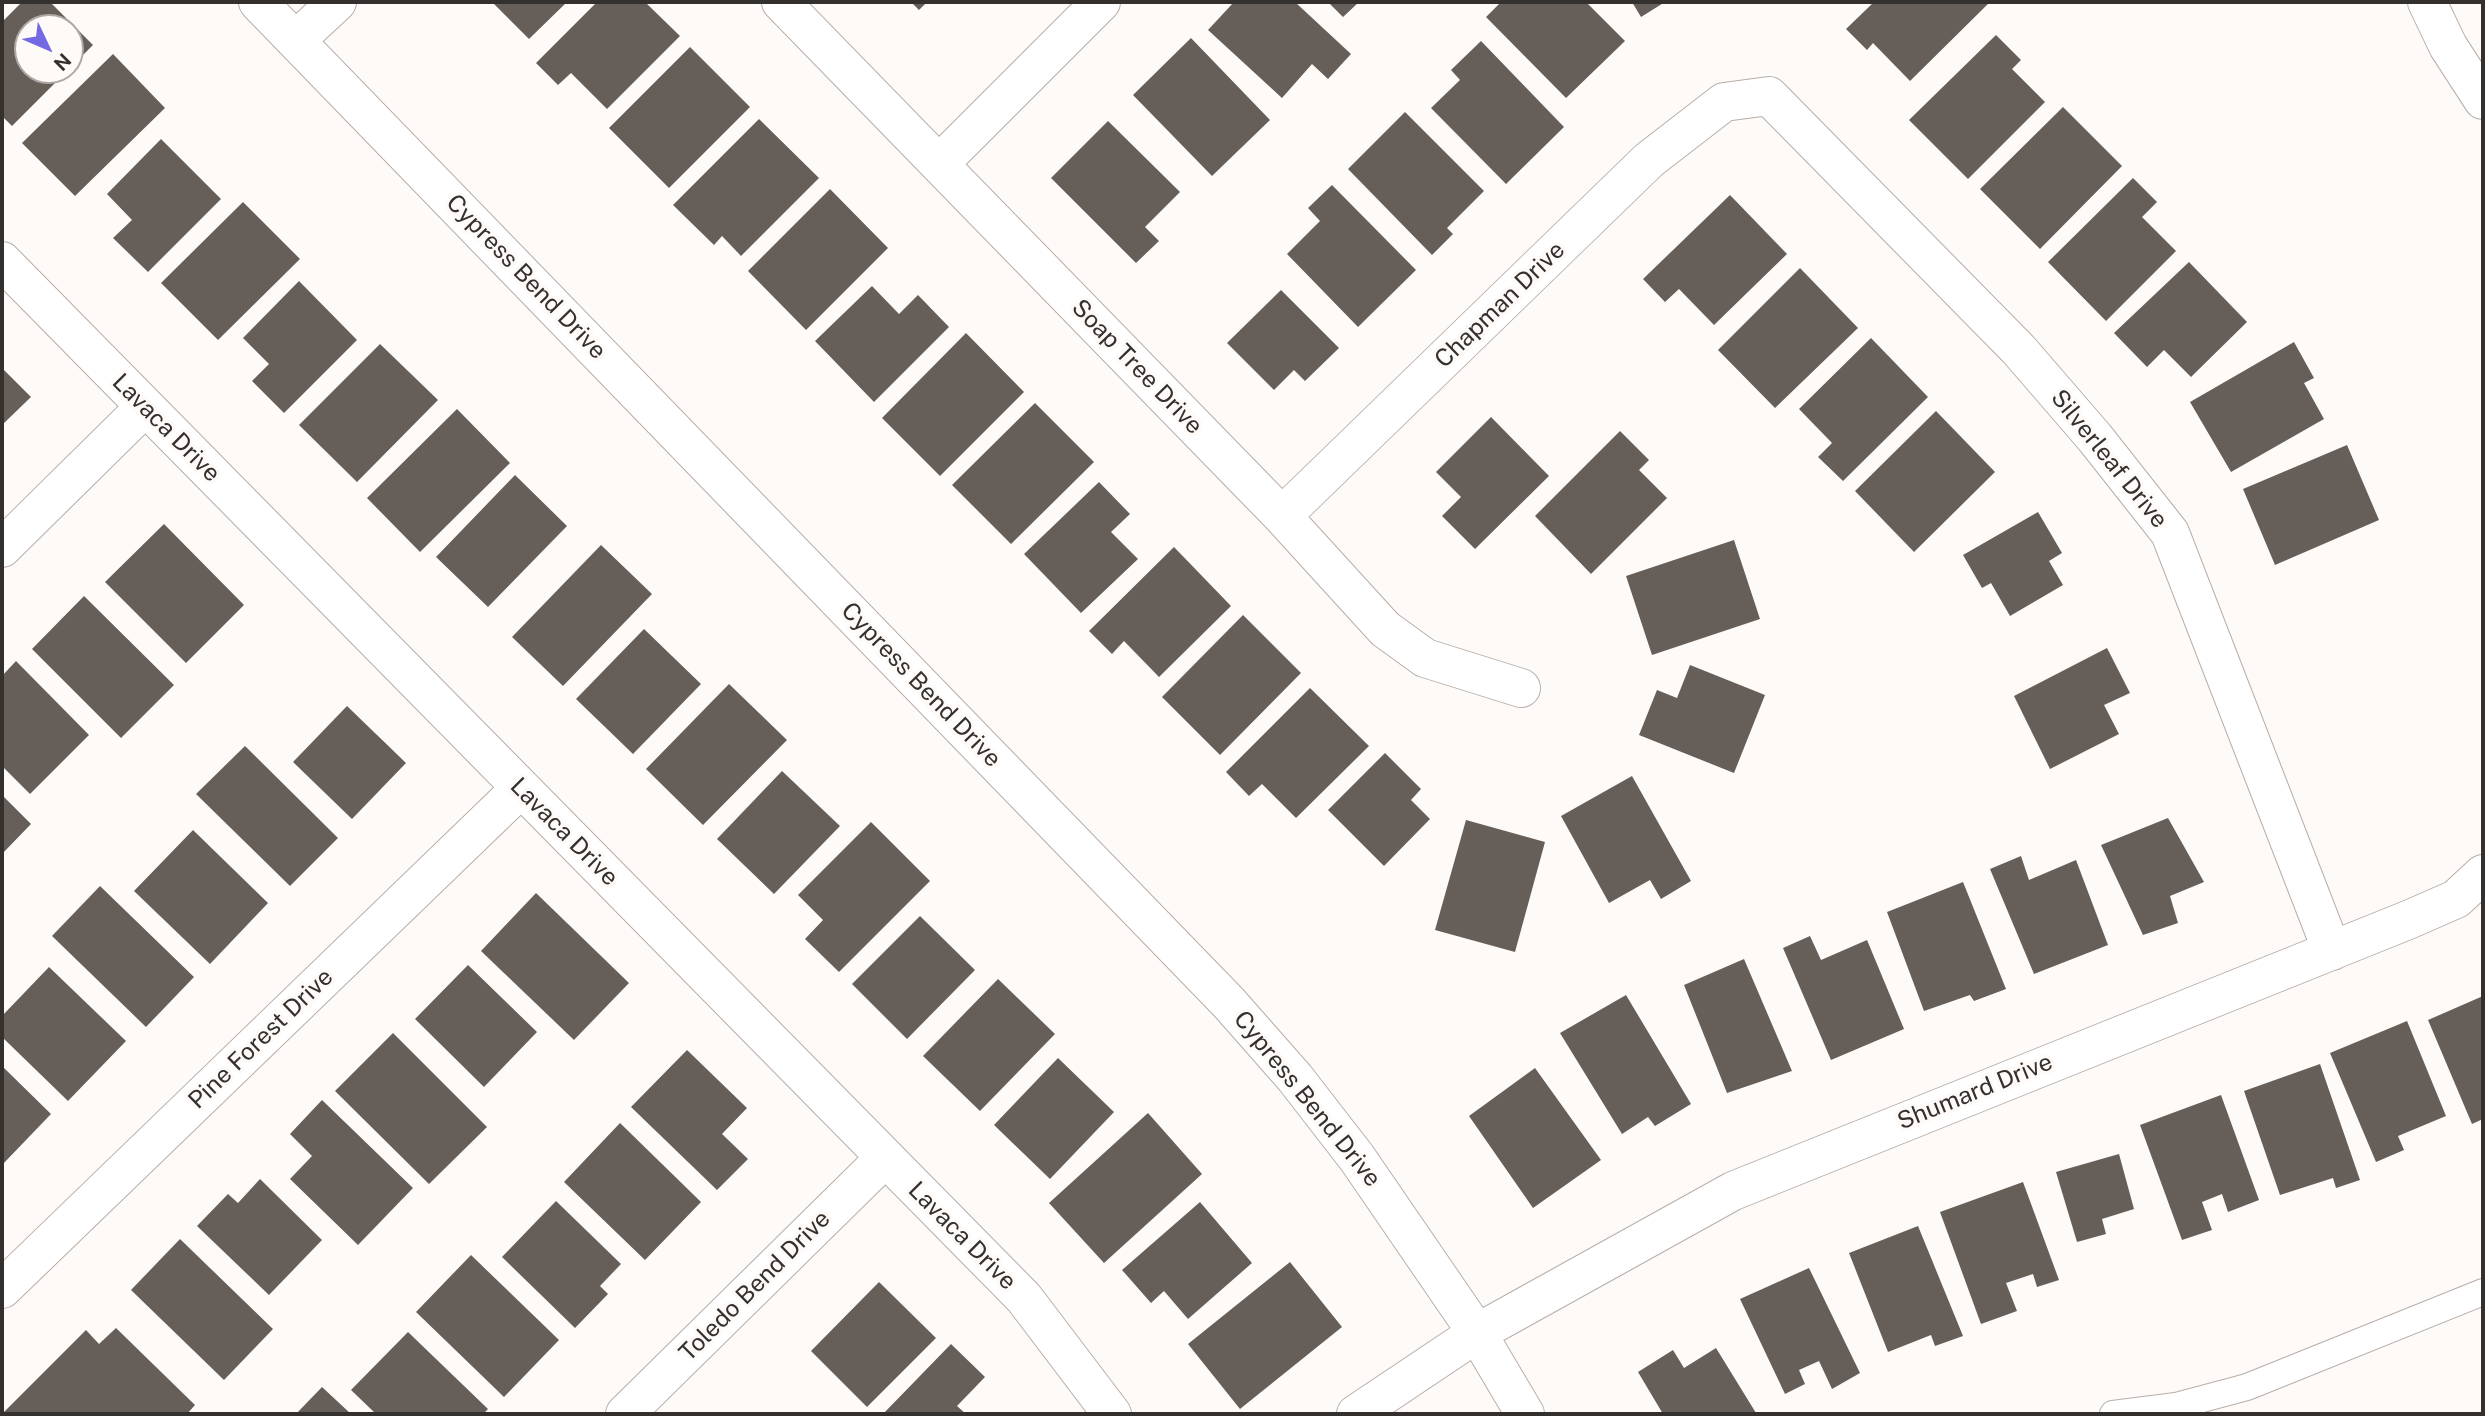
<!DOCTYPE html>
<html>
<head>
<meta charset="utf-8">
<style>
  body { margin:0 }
  #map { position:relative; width:2485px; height:1416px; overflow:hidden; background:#fefaf8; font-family:"Public Sans",sans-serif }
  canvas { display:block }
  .frame { position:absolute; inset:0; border:4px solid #34302e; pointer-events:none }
  .north { position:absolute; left:14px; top:14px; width:70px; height:70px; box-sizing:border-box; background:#fefaf8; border:2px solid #ada9a7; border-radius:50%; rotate:134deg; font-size:19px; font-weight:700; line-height:28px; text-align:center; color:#34302e }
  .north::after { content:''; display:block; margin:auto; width:24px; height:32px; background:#7369e3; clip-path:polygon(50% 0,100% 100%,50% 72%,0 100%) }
</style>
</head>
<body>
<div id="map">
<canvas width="2485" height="1416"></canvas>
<div class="frame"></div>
<div class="north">N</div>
</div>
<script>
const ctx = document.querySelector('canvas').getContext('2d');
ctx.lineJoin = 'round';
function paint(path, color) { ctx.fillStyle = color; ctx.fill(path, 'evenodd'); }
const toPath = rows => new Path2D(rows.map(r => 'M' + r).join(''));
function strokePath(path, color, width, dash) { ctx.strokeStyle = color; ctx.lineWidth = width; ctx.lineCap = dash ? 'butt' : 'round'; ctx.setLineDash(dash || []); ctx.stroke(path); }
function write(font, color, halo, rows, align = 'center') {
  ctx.font = font + ' "Public Sans",sans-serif'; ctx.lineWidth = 7; ctx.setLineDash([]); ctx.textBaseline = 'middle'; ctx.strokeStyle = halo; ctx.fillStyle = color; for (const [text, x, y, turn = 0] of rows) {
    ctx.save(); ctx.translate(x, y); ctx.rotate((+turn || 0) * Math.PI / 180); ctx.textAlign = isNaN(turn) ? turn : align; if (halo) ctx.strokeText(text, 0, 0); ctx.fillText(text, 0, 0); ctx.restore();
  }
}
paint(toPath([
  [22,2,50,2,93,45,70,68,70,28,28,28,28,70,68,70,12,126,2,116,2,22],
  [492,2,567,2,529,39],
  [597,2,645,2,680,36,607,109,571,73,558,85,536,63],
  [911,2,927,2,919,10],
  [1234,2,1295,2,1351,54,1328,79,1312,64,1282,98,1208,30],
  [1328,2,1359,2,1343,17],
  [1501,2,1586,2,1625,41,1566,98,1486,17],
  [1632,2,1665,2,1641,17],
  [1874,2,1990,2,1910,81,1873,43,1867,50,1846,29],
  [1996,35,2021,60,2012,69,2045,102,1968,179,1909,120],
  [1191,38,1270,120,1212,176,1133,95],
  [1481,41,1564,127,1506,184,1431,108,1460,80,1451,70],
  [690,47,750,107,669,188,609,128],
  [113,54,165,108,75,196,22,143],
  [2063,107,2122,166,2040,249,1980,189],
  [1405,112,1484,191,1447,228,1453,234,1432,255,1348,169],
  [759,119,819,178,741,256,722,236,714,245,673,205],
  [1108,121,1180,192,1145,227,1159,241,1136,263,1051,178],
  [161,139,221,199,148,272,113,238,132,220,107,194],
  [2133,178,2157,202,2142,217,2176,251,2106,321,2048,262],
  [1332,185,1416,270,1358,327,1287,254,1320,221,1308,208],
  [830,189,888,248,806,330,748,271],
  [1730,195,1787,254,1714,325,1679,289,1665,302,1643,279],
  [243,202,300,259,218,340,161,283],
  [2189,262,2247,322,2191,377,2164,350,2147,367,2114,333],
  [1800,268,1858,328,1775,408,1718,350],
  [299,281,357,340,284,413,252,381,269,364,243,338],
  [872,286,899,314,918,295,949,327,874,402,815,341],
  [1281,290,1339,348,1305,381,1294,370,1274,390,1227,343],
  [966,333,1024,392,940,476,882,418],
  [1871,338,1928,397,1843,481,1818,457,1832,443,1799,409],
  [2294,342,2314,378,2304,383,2324,419,2231,472,2190,402],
  [380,344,438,400,357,482,299,425],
  [2,368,31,397,2,425],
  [1035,403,1094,462,1011,544,952,485],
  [457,409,510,463,420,552,367,498],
  [1936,411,1995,472,1914,552,1855,491],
  [1491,417,1549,476,1475,549,1442,516,1461,497,1436,472],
  [1620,431,1649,460,1639,470,1667,498,1591,574,1535,516],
  [2347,445,2379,520,2275,565,2243,489],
  [515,475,567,526,488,607,436,557],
  [1099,482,1130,514,1111,532,1138,559,1081,613,1024,554],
  [2038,512,2062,553,2049,561,2063,585,2010,616,1991,583,1982,588,1963,555],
  [164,524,244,605,186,663,105,582],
  [1734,540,1760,619,1652,655,1626,576],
  [601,545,652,594,563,686,512,637],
  [1174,547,1231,606,1159,677,1124,641,1112,654,1089,631],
  [84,596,174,685,121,738,32,649],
  [1243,615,1301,673,1220,755,1162,697],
  [644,629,701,684,633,754,576,699],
  [2107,648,2130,693,2104,705,2119,734,2050,769,2014,696],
  [16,661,89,735,30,794,2,766,2,676],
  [1690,665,1765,695,1734,773,1639,735,1657,690,1677,698],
  [729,684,787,740,703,825,646,769],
  [1310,688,1369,746,1296,818,1262,784,1249,796,1226,772],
  [347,706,406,763,352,819,293,762],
  [245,746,338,838,290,886,196,794],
  [1385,753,1421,789,1411,800,1430,819,1384,866,1328,810],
  [782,771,840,826,774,894,717,839],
  [1632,776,1691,881,1661,899,1650,880,1609,903,1561,816],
  [2,795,31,824,2,854],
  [2168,818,2204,882,2170,896,2178,923,2143,935,2101,845],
  [1466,820,1545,842,1515,952,1435,930],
  [871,822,930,881,839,972,805,939,823,920,798,895],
  [193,830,268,903,210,964,134,891],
  [2021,856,2029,880,2076,860,2108,945,2034,974,1990,869],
  [1963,882,2006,989,1974,1001,1970,995,1924,1011,1887,912],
  [100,886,194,977,146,1027,52,936],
  [536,893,629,983,574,1040,481,951],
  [920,916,975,970,907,1039,852,984],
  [1810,936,1821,960,1867,940,1904,1029,1831,1060,1783,948],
  [1744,959,1792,1071,1727,1093,1684,985],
  [468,965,537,1032,484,1087,415,1019],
  [49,967,126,1041,68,1101,2,1037,2,1016],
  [998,979,1055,1034,980,1111,923,1056],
  [1626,995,1691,1104,1655,1126,1648,1117,1622,1134,1560,1033],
  [2483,996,2483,1119,2472,1124,2428,1020],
  [2407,1021,2446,1116,2398,1136,2404,1150,2376,1162,2330,1053],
  [393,1033,487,1127,429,1184,335,1091],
  [687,1050,747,1108,722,1134,748,1159,717,1190,631,1107],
  [1058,1058,1114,1112,1050,1179,994,1125],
  [2320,1064,2360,1180,2336,1188,2333,1178,2280,1195,2244,1091],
  [2,1066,51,1114,2,1165],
  [1535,1068,1601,1160,1533,1208,1469,1116],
  [2221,1095,2259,1200,2228,1212,2222,1194,2202,1202,2212,1230,2182,1240,2140,1125],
  [322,1100,413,1188,358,1245,290,1179,312,1156,290,1134],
  [1148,1113,1202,1174,1104,1263,1049,1203],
  [620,1123,701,1202,645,1260,564,1182],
  [2119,1154,2134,1209,2102,1219,2106,1234,2077,1242,2056,1172],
  [260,1179,322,1240,269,1295,197,1226,228,1194,238,1203],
  [2023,1182,2059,1280,2037,1287,2033,1274,2006,1283,2017,1311,1981,1324,1940,1212],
  [556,1201,621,1264,600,1286,608,1294,575,1328,502,1257],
  [1200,1202,1252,1263,1188,1319,1164,1291,1151,1303,1122,1270],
  [1918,1226,1963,1336,1935,1346,1931,1335,1888,1352,1849,1253],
  [180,1239,273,1329,224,1380,131,1290],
  [471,1255,559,1340,504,1397,416,1312],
  [1290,1262,1342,1327,1240,1409,1188,1344],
  [1809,1268,1860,1373,1832,1389,1819,1361,1799,1370,1805,1384,1785,1394,1740,1299],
  [879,1282,936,1338,867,1407,811,1351],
  [116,1328,195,1405,187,1414,2,1414,86,1330,99,1344],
  [408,1332,488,1409,483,1414,376,1414,351,1390],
  [951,1344,985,1377,957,1406,966,1414,883,1414],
  [1716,1348,1756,1413,1663,1414,1638,1372,1673,1350,1684,1368],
  [322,1387,351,1414,296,1414]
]), '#665f59');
const lane = toPath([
  [2113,1414,2176,1406,2247,1387,2483,1292]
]);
const street = toPath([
  [258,2,1229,1003,1295,1078,1357,1158,1477,1333,1525,1414],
  [781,2,1282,516,1385,629,1425,658,1521,688],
  [2427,2,2448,46,2483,100],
  [296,40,337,2],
  [939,164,1101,2],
  [2,261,1024,1298,1112,1414],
  [1282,516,1649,160,1724,102,1769,96,2019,350,2095,438,2170,533,2332,951],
  [2,548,145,407],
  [2,1289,521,788],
  [625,1414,885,1158],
  [1356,1414,1477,1333,1733,1191,2408,920,2456,899,2483,874]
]);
strokePath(lane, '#b8aea9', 28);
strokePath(street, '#b8aea9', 40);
strokePath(lane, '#fff', 26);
strokePath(street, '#fff', 38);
write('24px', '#34302e', '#fefaf8', [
  ["Cypress Bend Drive",526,277,46],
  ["Chapman Drive",1500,305,-44],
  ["Soap Tree Drive",1137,367,46],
  ["Lavaca Drive",166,428,45],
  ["Silverleaf Drive",2109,459,51],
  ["Cypress Bend Drive",921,685,46],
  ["Lavaca Drive",564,832,45],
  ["Pine Forest Drive",261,1039,-44],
  ["Shumard Drive",1975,1092,-22],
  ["Cypress Bend Drive",1307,1099,51],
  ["Lavaca Drive",962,1236,45],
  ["Toledo Bend Drive",755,1286,-45]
]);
</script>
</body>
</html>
